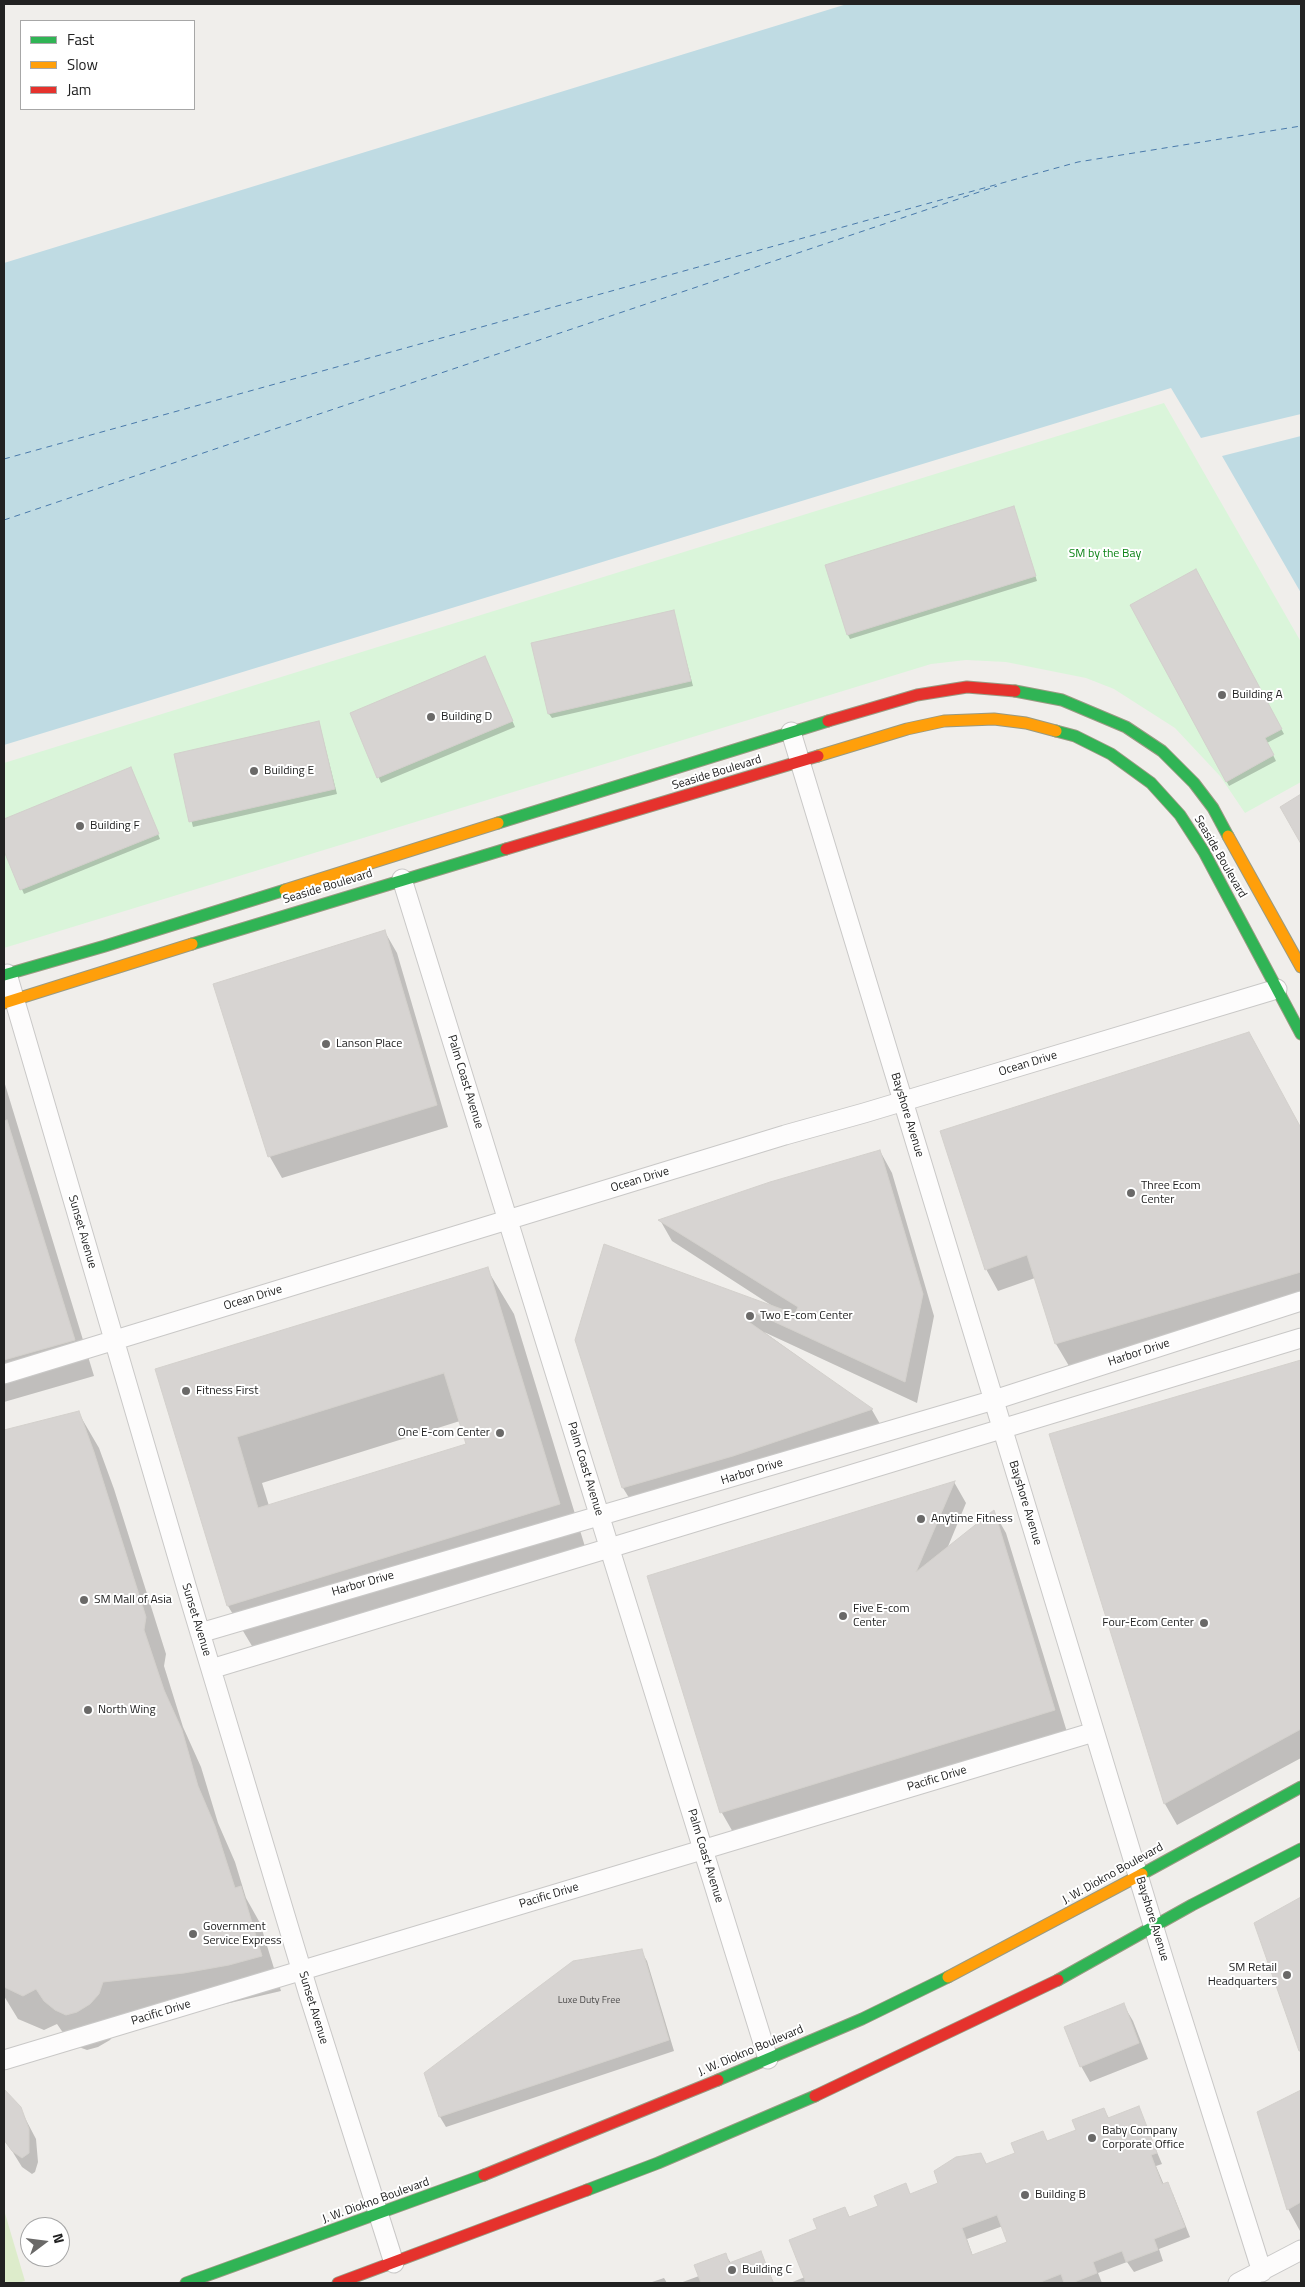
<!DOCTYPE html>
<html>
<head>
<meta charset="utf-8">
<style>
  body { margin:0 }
  #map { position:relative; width:1305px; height:2287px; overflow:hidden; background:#f0eeeb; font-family:"Titillium Web",sans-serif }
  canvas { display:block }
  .frame { position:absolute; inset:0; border:5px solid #222; pointer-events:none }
  .legend { position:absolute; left:20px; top:20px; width:175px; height:90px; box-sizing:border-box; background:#fff; border:1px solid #a7a7a7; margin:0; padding:6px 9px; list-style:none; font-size:15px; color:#222 }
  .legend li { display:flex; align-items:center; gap:10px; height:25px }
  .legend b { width:25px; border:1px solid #a7a7a7 }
  .north { position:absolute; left:20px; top:2217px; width:50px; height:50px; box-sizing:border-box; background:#fff; border:1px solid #a7a7a7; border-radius:50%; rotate:75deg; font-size:14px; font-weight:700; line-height:20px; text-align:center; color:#222 }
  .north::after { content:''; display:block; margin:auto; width:18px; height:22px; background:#6a6968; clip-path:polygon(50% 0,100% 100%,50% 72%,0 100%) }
</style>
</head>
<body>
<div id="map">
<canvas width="1305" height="2287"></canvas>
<div class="frame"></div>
<ul class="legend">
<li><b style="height:6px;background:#30b455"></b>Fast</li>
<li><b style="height:6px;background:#ff9f0a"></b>Slow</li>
<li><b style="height:6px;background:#e5322d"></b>Jam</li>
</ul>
<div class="north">N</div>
</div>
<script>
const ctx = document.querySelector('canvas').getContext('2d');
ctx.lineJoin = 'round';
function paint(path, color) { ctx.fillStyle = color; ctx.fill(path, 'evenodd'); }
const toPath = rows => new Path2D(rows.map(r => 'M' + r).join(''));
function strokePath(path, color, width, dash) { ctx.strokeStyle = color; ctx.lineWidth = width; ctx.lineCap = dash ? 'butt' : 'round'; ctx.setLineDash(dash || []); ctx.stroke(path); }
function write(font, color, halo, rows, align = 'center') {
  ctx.font = font + ' "Titillium Web",sans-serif'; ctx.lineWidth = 4; ctx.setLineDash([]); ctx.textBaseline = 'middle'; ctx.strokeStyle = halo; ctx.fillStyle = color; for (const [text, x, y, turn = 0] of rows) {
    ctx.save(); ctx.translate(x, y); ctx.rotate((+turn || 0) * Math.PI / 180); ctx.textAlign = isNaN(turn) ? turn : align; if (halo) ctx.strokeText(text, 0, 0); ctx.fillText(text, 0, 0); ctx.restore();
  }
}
paint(toPath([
  [4,2210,25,2281,18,2283,4,2283]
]), '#ddeccb');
paint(toPath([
  [1164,403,1301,642,1301,782,1245,813,1220,776,1175,728,1114,689,1086,678,1006,662,966,660,931,664,4,948,4,763]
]), '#daf5da');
paint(toPath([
  [847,4,1301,4,1301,414,1201,438,1171,388,4,745,4,263],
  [1301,436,1301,593,1222,456]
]), '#bfdbe3');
paint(toPath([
  [1013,507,1037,581,850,639,848,635],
  [1196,571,1284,734,1267,743,1276,761,1229,786,1132,605],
  [673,611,693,686,552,718,549,714],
  [487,662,515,727,381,783,352,713],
  [319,722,337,794,193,827,175,755],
  [131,768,160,839,24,894,4,848,4,820],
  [385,932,397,953,448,1127,282,1178,270,1157,215,984],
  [1261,1056,1301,1129,1301,1297,1069,1366,1056,1344,1035,1278,998,1291,986,1269],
  [4,1081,94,1376,4,1402],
  [880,1151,892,1173,934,1316,917,1403,764,1332,872,1410,884,1431,636,1509,623,1488,577,1340,605,1246,777,1309,672,1241,660,1220],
  [487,1269,514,1314,586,1550,255,1651,228,1606,156,1370],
  [460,1421,467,1445,269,1506,262,1483],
  [1301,1361,1301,1758,1177,1825,1165,1804,1051,1435],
  [78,1412,99,1448,114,1489,166,1654,164,1666,183,1727,201,1767,218,1823,235,1862,246,1898,260,1923,281,1991,119,2029,110,2040,98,2047,87,2050,76,2046,66,2037,57,2024,44,2030,18,2019,4,1996,4,1432],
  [954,1482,966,1503,947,1549,994,1512,1006,1533,1067,1732,734,1834,722,1813,649,1577],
  [1301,1898,1301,2053,1255,1924],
  [641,1951,647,1961,674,2051,446,2127,440,2117,425,2073],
  [1123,2004,1133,2021,1148,2059,1090,2082,1081,2066],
  [1301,2091,1301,2230,1300,2231,1288,2209,1259,2113],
  [7,2094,25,2118,36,2139,38,2162,35,2172,32,2174,22,2167,4,2138,4,2095],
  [1138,2107,1162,2164,1156,2166,1164,2185,1167,2184,1173,2194,1190,2237,1159,2249,1163,2261,1134,2272,1127,2262,1098,2273,1102,2283,790,2283,805,2277,818,2230,845,2208,850,2218,880,2207,905,2185,911,2195,940,2183,981,2154,987,2165,1016,2154,1042,2133,1048,2142,1077,2130,1103,2109,1109,2118],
  [1003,2226,1009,2243,973,2256,967,2239],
  [760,2252,774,2283,680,2283,699,2276,725,2254,731,2263],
  [664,2278,667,2283,649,2283]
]), '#0003');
strokePath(toPath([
  [4,459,1078,162,1301,126],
  [4,520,997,186]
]), '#4a7aab', 1, [6, 5]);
const building = toPath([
  [1014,506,1036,576,847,635,825,565,1014,506],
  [1196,569,1282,729,1265,738,1274,755,1226,782,1130,605,1196,569],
  [674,610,691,681,548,714,531,643,674,610],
  [485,656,513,721,377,778,350,713,485,656],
  [319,721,335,789,189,822,174,754,319,721],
  [131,767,159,834,20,890,4,851,4,819,131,767],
  [1301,794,1301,844,1280,807,1301,794],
  [385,930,437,1105,268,1157,213,984,385,930],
  [1249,1032,1301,1128,1301,1272,1055,1344,1027,1255,985,1270,940,1131,1249,1032],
  [7,1120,75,1340,4,1360,4,1121,7,1120],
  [880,1150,923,1294,905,1382,751,1311,746,1320,873,1409,733,1456,622,1488,575,1340,604,1244,795,1314,798,1307,658,1220,770,1182,880,1150],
  [488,1267,560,1504,227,1606,155,1369,488,1267],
  [444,1373,466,1444,258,1508,237,1437,444,1373],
  [1301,1360,1301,1729,1164,1804,1049,1434,1301,1360],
  [79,1411,94,1452,146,1617,144,1630,164,1690,182,1730,198,1786,215,1826,235,1888,241,1886,262,1956,229,1965,184,1973,103,1982,99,1994,90,2004,77,2012,66,2015,55,2010,44,2001,36,1989,23,1996,4,1987,4,1430,79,1411],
  [955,1481,916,1572,994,1510,1055,1710,720,1813,647,1576,955,1481],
  [1301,1897,1301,2051,1299,2051,1254,1923,1301,1897],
  [642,1949,669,2040,439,2117,424,2073,573,1961,642,1949],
  [1124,2003,1139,2043,1080,2067,1064,2027,1124,2003],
  [4,2089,21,2107,29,2129,29,2153,22,2158,12,2151,4,2140,4,2089],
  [1301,2090,1301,2202,1287,2210,1257,2112,1301,2090],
  [1139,2106,1157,2153,1151,2155,1162,2184,1168,2182,1185,2227,1154,2239,1158,2250,1126,2262,1122,2251,1093,2262,1097,2273,1072,2283,1064,2283,1061,2274,1038,2283,806,2283,789,2240,817,2229,813,2219,845,2207,849,2217,878,2206,874,2196,906,2183,910,2194,938,2183,934,2171,956,2157,981,2153,986,2164,1015,2153,1011,2143,1043,2131,1047,2141,1076,2130,1072,2120,1104,2108,1108,2118,1139,2106],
  [997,2215,1007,2242,972,2255,962,2228,997,2215],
  [761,2251,773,2283,701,2283,694,2265,726,2253,729,2263,761,2251]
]);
paint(building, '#d7d4d2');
strokePath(building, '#d3d0cc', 1);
const street = toPath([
  [791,732,1164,1961,1262,2272],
  [402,879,768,2059],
  [7,974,192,1606,309,1995,394,2263],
  [4,1374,785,1135,864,1113,1277,989],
  [200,1633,994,1400,1301,1301],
  [211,1669,1301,1338],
  [4,2060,1094,1732],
  [1238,2283,1301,2250]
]);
const fast = toPath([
  [1015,691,1062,700,1126,727,1162,751,1194,783,1213,808,1228,836],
  [1056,731,1075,736,1111,754,1151,783,1180,815,1204,852,1301,1034],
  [498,823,828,721],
  [192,944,506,849],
  [4,975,105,946,285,890],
  [1142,1874,1301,1787],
  [1058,1980,1192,1905,1301,1849],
  [718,2080,862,2019,948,1977],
  [587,2190,658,2163,815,2096],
  [186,2283,484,2175]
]);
const slow = toPath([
  [818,756,907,729,944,721,994,719,1026,723,1056,731],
  [1228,836,1301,967],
  [285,890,498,823],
  [4,1003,192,944],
  [948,1977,1142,1874]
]);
const jam = toPath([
  [828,721,917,695,967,687,1015,691],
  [506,849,818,756],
  [815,2096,1058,1980],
  [484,2175,718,2080],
  [338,2283,587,2190]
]);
strokePath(street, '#c9c8c7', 21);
strokePath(fast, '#999a82', 13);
strokePath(slow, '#999a82', 13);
strokePath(jam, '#999a82', 13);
strokePath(street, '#fdfcfc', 19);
strokePath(fast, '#30b455', 11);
strokePath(slow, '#ff9f0a', 11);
strokePath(jam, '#e5322d', 11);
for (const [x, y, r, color] of [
  [1222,695,5,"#6a6968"],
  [431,717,5,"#6a6968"],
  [254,771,5,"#6a6968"],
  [80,826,5,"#6a6968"],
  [326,1044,5,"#6a6968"],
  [1131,1193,5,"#6a6968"],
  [750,1316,5,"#6a6968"],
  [186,1391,5,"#6a6968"],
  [500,1433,5,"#6a6968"],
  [921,1519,5,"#6a6968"],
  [84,1600,5,"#6a6968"],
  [843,1616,5,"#6a6968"],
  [1204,1623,5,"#6a6968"],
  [88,1710,5,"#6a6968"],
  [193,1934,5,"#6a6968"],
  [1287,1975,5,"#6a6968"],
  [1092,2138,5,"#6a6968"],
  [1025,2195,5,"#6a6968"],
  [732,2270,5,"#6a6968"]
]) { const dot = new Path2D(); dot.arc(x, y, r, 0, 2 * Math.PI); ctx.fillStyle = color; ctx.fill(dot); strokePath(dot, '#fff', 2); }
write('10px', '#4f4e4e', null, [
  ["Luxe Duty Free",589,2001]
]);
write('12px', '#0c8416', '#fff', [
  ["SM by the Bay",1105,554]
]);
write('12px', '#222', '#fff', [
  ["Building A",1232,695],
  ["Building D",441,717],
  ["Building E",264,771],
  ["Building F",90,826],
  ["Lanson Place",336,1044],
  ["Three Ecom",1141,1186],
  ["Center",1141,1200],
  ["Two E-com Center",760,1316],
  ["Fitness First",196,1391],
  ["One E-com Center",490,1433,"right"],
  ["Anytime Fitness",931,1519],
  ["SM Mall of Asia",94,1600],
  ["Five E-com",853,1609],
  ["Center",853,1623],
  ["Four-Ecom Center",1194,1623,"right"],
  ["North Wing",98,1710],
  ["Government",203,1927],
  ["Service Express",203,1941],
  ["SM Retail",1277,1968,"right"],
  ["Headquarters",1277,1982,"right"],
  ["Baby Company",1102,2131],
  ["Corporate Office",1102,2145],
  ["Building B",1035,2195],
  ["Building C",742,2270]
], 'left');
write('12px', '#222', '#fff', [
  ["Seaside Boulevard",717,773,-17],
  ["Seaside Boulevard",1220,857,60],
  ["Seaside Boulevard",328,887,-17],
  ["Ocean Drive",1028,1064,-17],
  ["Palm Coast Avenue",465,1082,73],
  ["Bayshore Avenue",907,1115,73],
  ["Ocean Drive",640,1180,-17],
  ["Sunset Avenue",82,1232,74],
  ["Ocean Drive",253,1298,-17],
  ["Harbor Drive",1139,1353,-18],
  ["Palm Coast Avenue",585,1469,73],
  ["Harbor Drive",752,1472,-17],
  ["Bayshore Avenue",1025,1503,73],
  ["Harbor Drive",363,1584,-16],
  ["Sunset Avenue",196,1620,73],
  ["Pacific Drive",937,1779,-17],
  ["Palm Coast Avenue",705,1856,73],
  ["J. W. Diokno Boulevard",1113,1874,-29],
  ["Pacific Drive",549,1896,-17],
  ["Bayshore Avenue",1152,1919,73],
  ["Sunset Avenue",313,2008,73],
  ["Pacific Drive",161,2013,-17],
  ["J. W. Diokno Boulevard",751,2051,-23],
  ["J. W. Diokno Boulevard",376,2201,-20]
]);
</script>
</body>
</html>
